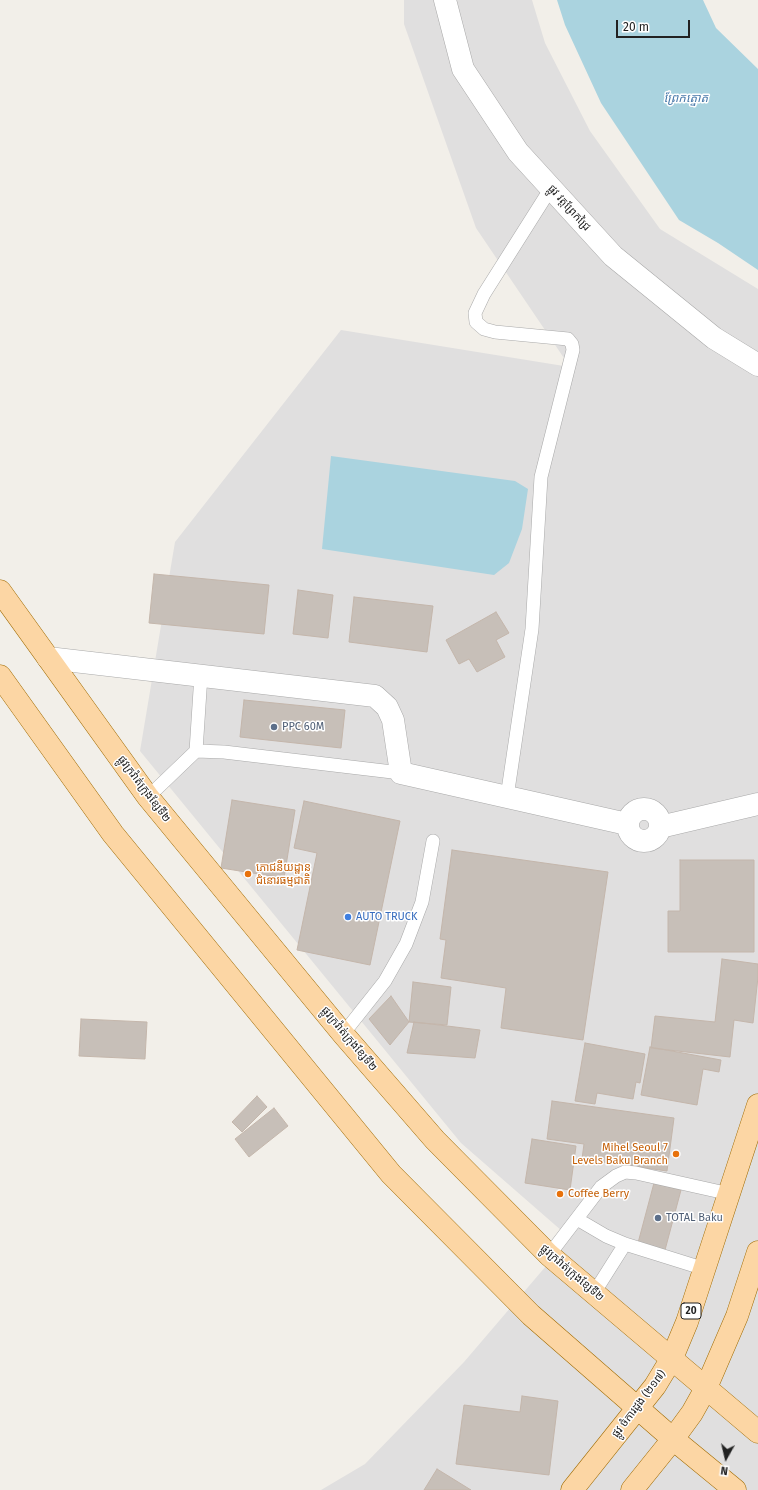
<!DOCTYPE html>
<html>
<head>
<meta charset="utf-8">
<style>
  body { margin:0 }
  #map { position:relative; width:758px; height:1490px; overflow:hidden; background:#f2efe9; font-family:"Fira Sans",sans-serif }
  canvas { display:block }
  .north { position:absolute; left:706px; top:1438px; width:40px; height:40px; -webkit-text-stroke:3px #fff; paint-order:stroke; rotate:188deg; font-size:11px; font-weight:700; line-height:16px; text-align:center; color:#222 }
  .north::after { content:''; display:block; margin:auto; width:14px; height:18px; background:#222; clip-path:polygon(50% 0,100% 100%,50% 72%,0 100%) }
  .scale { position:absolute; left:616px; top:20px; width:74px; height:18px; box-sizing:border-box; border:2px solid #222; border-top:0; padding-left:5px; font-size:12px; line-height:14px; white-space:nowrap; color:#222; -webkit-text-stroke:3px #fff; paint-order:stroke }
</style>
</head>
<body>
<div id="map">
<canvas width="758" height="1490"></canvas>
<div class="north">N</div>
<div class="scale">20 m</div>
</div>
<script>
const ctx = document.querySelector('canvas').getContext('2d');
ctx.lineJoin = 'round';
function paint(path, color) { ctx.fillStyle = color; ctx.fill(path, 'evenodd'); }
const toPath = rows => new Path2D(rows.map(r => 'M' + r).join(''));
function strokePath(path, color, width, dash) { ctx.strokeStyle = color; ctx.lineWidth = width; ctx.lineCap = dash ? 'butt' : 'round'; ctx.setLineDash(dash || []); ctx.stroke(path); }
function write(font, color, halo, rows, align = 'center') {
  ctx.font = font + ' "Fira Sans","Noto Sans Khmer",sans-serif'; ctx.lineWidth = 3; ctx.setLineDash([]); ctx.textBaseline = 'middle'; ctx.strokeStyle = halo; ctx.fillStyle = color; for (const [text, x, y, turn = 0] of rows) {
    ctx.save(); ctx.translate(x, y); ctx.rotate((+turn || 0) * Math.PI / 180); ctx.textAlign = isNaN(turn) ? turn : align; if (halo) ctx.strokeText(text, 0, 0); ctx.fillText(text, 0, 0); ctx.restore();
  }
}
paint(toPath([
  [404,0,532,0,545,43,590,131,660,229,758,289,758,1490,321,1490,365,1464,464,1362,570,1238,461,1143,140,751,175,542,341,330,570,367,476,228,404,24]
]), '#e0dfdf');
paint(toPath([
  [557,0,703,0,716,28,758,69,758,270,718,243,679,220,601,103,565,25],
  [331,456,515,481,528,489,522,529,509,563,494,575,322,549]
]), '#aad3df');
const building = toPath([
  [154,574,269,585,264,634,149,623,154,574],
  [298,590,333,595,328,638,293,634,298,590],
  [354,597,433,606,427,652,349,642,354,597],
  [496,612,509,633,496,640,505,657,477,672,469,659,459,664,446,640,496,612],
  [244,700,345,710,341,748,240,737,244,700],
  [232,800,295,810,284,878,221,868,232,800],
  [304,801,400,821,370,965,297,950,317,853,294,848,304,801],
  [452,850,608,872,583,1040,501,1028,506,988,441,978,446,940,440,939,452,850],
  [680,860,754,860,754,952,668,952,668,911,680,911,680,860],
  [722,959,758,964,758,977,753,1023,734,1020,730,1057,651,1048,655,1016,715,1022,722,959],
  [413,982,451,987,447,1025,409,1022,413,982],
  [391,996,409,1022,390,1045,369,1019,391,996],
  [81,1019,147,1022,145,1059,79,1056,81,1019],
  [414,1022,480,1030,475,1058,407,1053,414,1022],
  [585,1043,645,1054,640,1083,636,1082,633,1099,597,1093,595,1104,575,1101,585,1043],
  [650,1047,721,1060,719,1072,703,1069,697,1105,641,1095,650,1047],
  [257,1096,267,1107,242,1132,232,1122,257,1096],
  [552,1101,674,1118,667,1171,582,1159,584,1144,547,1139,552,1101],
  [274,1108,288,1126,249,1157,235,1139,274,1108],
  [532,1139,576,1146,570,1190,525,1183,532,1139],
  [654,1183,681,1190,665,1250,638,1243,654,1183],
  [522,1396,558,1401,549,1475,456,1464,464,1405,520,1412,522,1396],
  [437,1469,471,1490,424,1490,437,1469]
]);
paint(building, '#c7bfb8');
strokePath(building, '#c4b6ab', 1);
const service = toPath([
  [196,751,201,675],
  [148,797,196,751,224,752,401,773],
  [507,797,532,629,541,477,573,350,572,344,568,339,495,332,484,329,476,322,475,313,484,294,551,188],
  [343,1034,385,981,406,944,422,902,433,841],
  [577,1219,606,1236,625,1244,705,1269],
  [549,1255,601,1187,616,1176,625,1172,636,1173,730,1194],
  [594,1293,625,1244]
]);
const minor = toPath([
  [445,0,463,69,518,152,613,256,714,338,758,365],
  [48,658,375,696,387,707,393,720,401,773,627,824],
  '628 825a16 16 0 1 1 32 0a16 16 0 1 1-32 0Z',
  [660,827,758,804]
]);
const primary = toPath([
  [0,591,148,797,343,1034,435,1140,549,1255,758,1432],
  [0,676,113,834,391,1174,531,1315,673,1439,735,1490],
  [572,1490,655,1386,672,1358,687,1322,758,1105],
  [632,1490,673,1439,692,1413,706,1388,737,1316,758,1252]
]);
strokePath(service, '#a9a9a9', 14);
strokePath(minor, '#a9a9a9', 23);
strokePath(primary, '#a06b00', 23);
strokePath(service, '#fff', 13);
strokePath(minor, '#fff', 22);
strokePath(primary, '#fcd6a4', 22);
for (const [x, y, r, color] of [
  [274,727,4,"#5c6f8a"],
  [248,874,4,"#e8710a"],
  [348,917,4,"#3f7fe0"],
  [676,1154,4,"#e8710a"],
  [560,1194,4,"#e8710a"],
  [658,1218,4,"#5c6f8a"]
]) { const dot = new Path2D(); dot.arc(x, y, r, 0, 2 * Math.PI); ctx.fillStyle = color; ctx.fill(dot); strokePath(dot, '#fff', 1.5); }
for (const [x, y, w] of [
  [691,1311,20]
]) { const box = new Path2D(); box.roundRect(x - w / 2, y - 8, w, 16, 3); ctx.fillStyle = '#fff'; ctx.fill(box); strokePath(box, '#222', 1); }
write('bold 10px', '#222', null, [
  ["20",691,1311]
]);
write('11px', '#222', '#fff', [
  ["ផ្លូវ វត្តព្រែកជ្រៃ",569,208,48],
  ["ផ្លូវក្រវ៉ាត់ក្រុងខ្សែទី២",144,789,53],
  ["ផ្លូវក្រវ៉ាត់ក្រុងខ្សែទី២",349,1039,50],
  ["ផ្លូវក្រវ៉ាត់ក្រុងខ្សែទី២",572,1273,41],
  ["ផ្លូវ ចំការដូង (២១៧)",639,1404,-53]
]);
write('11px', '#4e5e75', '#fff', [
  ["PPC 60M",282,727],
  ["TOTAL Baku",666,1218]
], 'left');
write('11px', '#c56008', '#fff', [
  ["ភោជនីយដ្ឋាន",256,868],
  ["ជំនោរធម្មជាតិ",256,881],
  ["Mihel Seoul 7",668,1148,"right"],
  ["Levels Baku Branch",668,1161,"right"],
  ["Coffee Berry",568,1194]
], 'left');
write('11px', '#366cbe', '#fff', [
  ["AUTO TRUCK",356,917]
], 'left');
write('italic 12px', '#4a7aab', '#fff', [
  ["ព្រែកត្នោត",686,99]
]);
</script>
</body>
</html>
